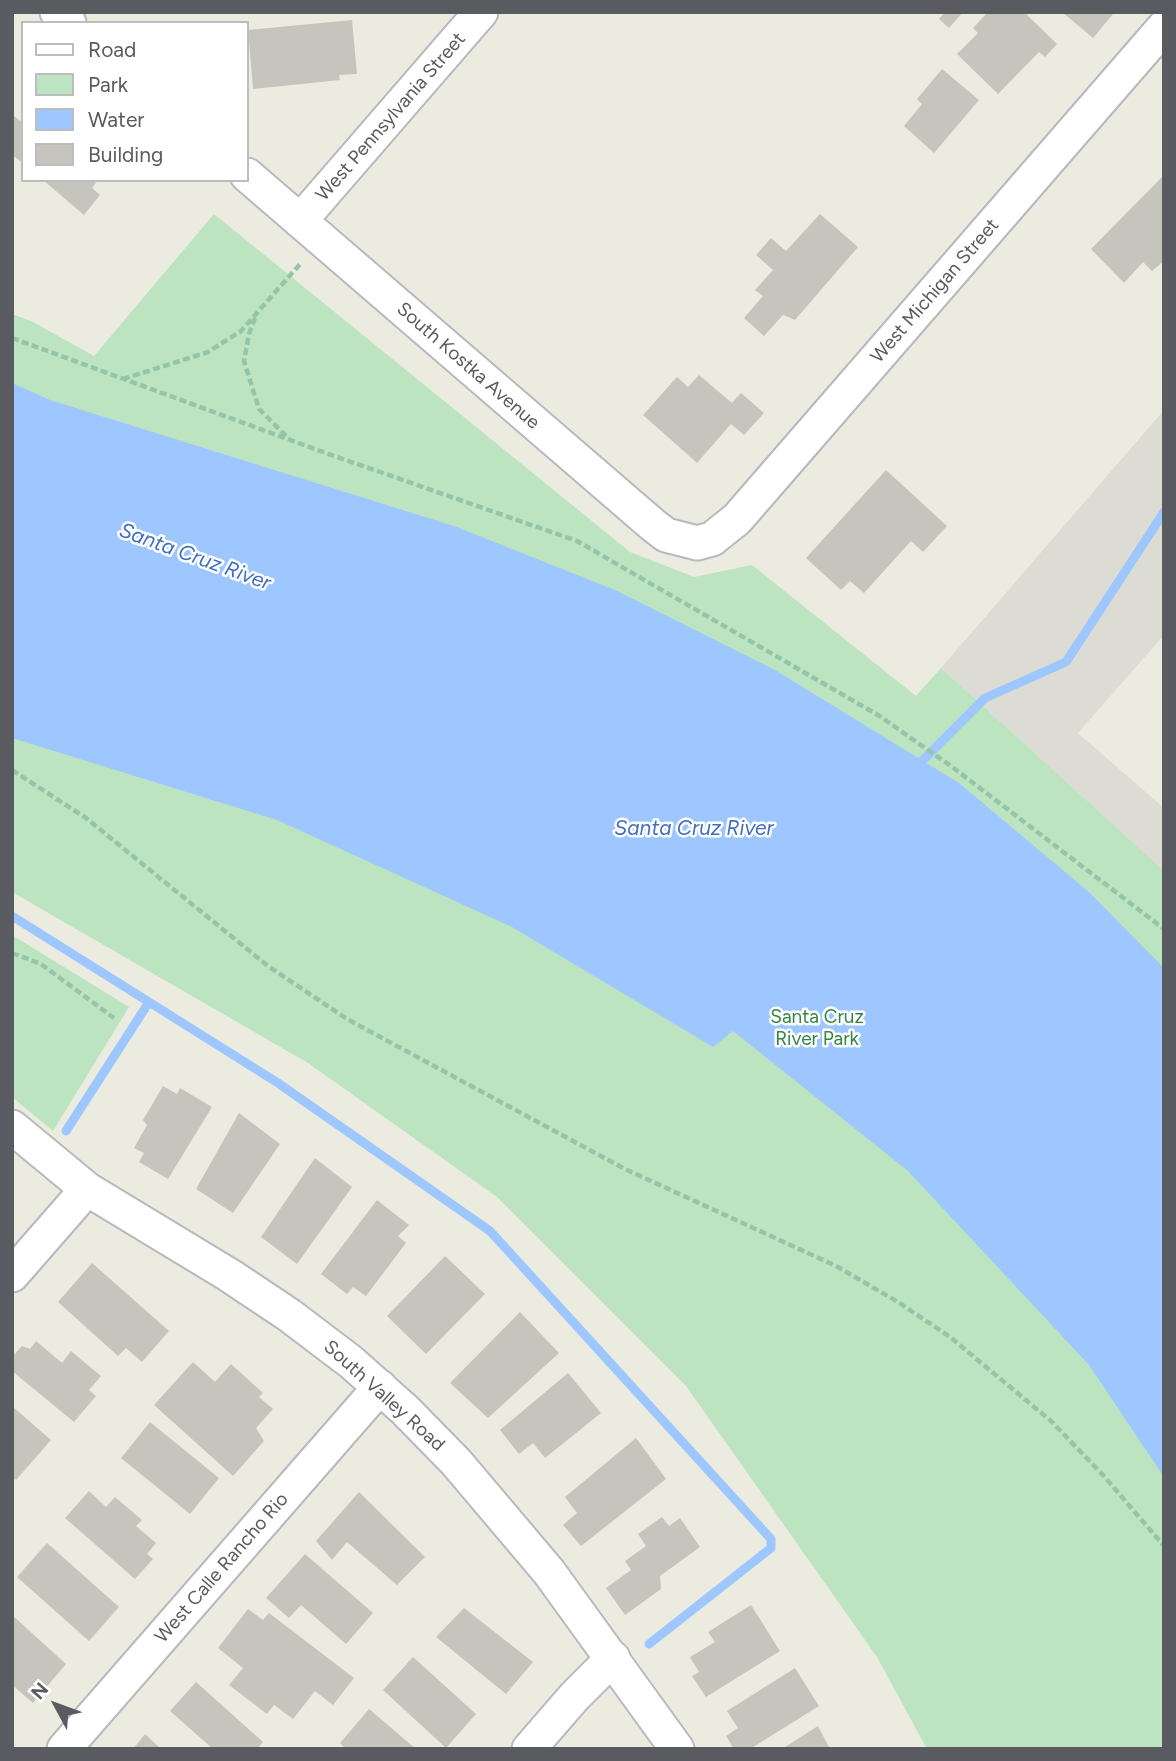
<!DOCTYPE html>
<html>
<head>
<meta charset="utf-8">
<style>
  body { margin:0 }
  #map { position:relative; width:1176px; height:1761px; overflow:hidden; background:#ecebe0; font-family:Figtree,sans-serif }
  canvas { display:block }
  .frame { position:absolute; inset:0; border:14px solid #595b61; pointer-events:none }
  .legend { position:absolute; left:21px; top:21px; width:228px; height:161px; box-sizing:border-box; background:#fff; border:2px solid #bdbdc0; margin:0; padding:9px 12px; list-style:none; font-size:21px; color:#595b61 }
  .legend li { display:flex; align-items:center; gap:14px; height:35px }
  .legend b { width:35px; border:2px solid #bdbdc0 }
  .north { position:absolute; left:21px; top:1670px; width:70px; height:70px; -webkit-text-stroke:5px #fff; paint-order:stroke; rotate:311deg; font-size:19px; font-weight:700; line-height:28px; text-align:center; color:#595b61 }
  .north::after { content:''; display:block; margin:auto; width:24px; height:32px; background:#595b61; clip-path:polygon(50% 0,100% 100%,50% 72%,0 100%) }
</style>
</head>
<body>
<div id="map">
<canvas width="1176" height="1761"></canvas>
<div class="frame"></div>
<ul class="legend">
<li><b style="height:9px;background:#fff"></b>Road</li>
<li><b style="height:19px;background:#bce4c1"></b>Park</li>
<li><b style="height:19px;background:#9dc7fe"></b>Water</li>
<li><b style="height:19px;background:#c6c5bd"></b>Building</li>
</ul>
<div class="north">N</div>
</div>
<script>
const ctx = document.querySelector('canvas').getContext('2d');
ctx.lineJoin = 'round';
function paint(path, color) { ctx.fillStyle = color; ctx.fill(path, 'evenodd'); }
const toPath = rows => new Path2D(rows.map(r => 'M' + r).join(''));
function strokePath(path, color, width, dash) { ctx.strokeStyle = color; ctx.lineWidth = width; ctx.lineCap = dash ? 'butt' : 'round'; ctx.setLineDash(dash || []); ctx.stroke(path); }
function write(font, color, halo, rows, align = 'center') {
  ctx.font = font + ' Figtree,sans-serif'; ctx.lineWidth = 5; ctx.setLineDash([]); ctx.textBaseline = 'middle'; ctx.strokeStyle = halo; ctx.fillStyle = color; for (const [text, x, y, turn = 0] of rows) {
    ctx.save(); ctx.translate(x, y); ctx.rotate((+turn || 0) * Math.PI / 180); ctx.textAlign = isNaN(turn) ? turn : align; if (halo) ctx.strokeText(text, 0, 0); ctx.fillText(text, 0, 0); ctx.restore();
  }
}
paint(toPath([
  [1164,410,1164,635,1078,733,1164,808,1164,872,941,668]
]), '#dddcd4');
paint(toPath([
  [214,214,630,552,694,577,752,565,916,696,941,668,1164,871,1164,1749,927,1749,877,1657,686,1386,497,1197,308,1063,12,892,12,314,33,322,94,356],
  [12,935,129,1007,53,1131,12,1097]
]), '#bce4c1');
paint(toPath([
  [12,383,50,400,454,526,615,590,775,670,959,783,1090,893,1164,968,1164,1477,1089,1365,908,1171,733,1031,713,1047,512,927,277,820,12,738]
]), '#9dc7fe');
strokePath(toPath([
  [916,767,985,698,1066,662,1164,512],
  [12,916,278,1083,490,1231,771,1539,771,1548,649,1644],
  [66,1131,149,1002]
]), '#9dc7fe', 9);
paint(toPath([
  [945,12,963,12,949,28,939,19],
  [988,12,1024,12,1057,44,1045,57,1039,52,998,94,957,54,978,33,973,28],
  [1062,12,1111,12,1113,14,1093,38],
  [352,20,357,74,339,75,340,80,253,89,248,30],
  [942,69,979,100,934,153,904,126,922,104,917,99],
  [14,116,23,123,23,163,12,155,12,118],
  [1164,175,1164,261,1152,271,1143,262,1124,283,1091,249],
  [43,180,98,180,92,188,100,195,84,215],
  [820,214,858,247,795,320,783,315,764,336,744,318,763,296,755,290,773,270,756,255,771,238,786,251],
  [699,375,732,403,741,393,764,413,744,435,731,424,697,463,643,415,677,377,688,387],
  [886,470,947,526,923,552,911,541,864,593,850,581,841,590,806,558],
  [163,1086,177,1094,180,1088,212,1107,168,1179,139,1162,144,1153,134,1148,147,1125,143,1120],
  [239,1113,280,1144,233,1213,196,1189],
  [315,1158,352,1187,297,1264,261,1237],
  [377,1200,409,1225,398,1236,406,1243,366,1296,353,1287,347,1294,321,1274],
  [445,1256,485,1294,426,1354,387,1316],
  [92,1263,169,1331,142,1362,126,1348,118,1356,58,1302],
  [520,1312,559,1353,488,1418,450,1383],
  [36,1341,62,1363,71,1351,101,1376,89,1390,96,1396,74,1422,12,1371,12,1357,22,1346,30,1349],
  [193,1362,215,1382,231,1364,263,1393,259,1397,273,1409,256,1428,264,1441,233,1476,154,1405],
  [568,1373,601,1413,545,1458,533,1443,519,1454,500,1430],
  [12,1406,51,1440,16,1480,12,1477],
  [150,1422,219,1478,190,1514,121,1458],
  [636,1438,666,1479,581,1546,563,1525,577,1513,565,1497],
  [89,1491,106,1507,115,1497,142,1520,136,1526,156,1543,147,1554,153,1559,135,1579,65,1518],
  [359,1492,425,1557,397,1585,347,1542,332,1560,316,1541],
  [662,1517,669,1526,680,1518,700,1547,660,1576,661,1589,625,1615,606,1588,631,1570,625,1561,646,1546,638,1534],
  [47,1543,119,1607,89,1641,17,1577],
  [305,1554,373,1613,346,1644,301,1605,289,1618,266,1598],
  [751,1605,780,1651,706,1697,692,1676,699,1672,690,1657,715,1642,708,1632],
  [464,1608,533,1662,506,1694,436,1637],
  [248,1609,263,1620,269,1613,354,1678,333,1705,315,1691,293,1719,274,1705,267,1714,229,1685,243,1668,218,1648],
  [12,1615,66,1664,33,1703,12,1685],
  [413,1657,476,1714,446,1748,383,1690],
  [795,1668,819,1706,750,1749,734,1749,726,1736,738,1728,727,1711],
  [196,1682,263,1742,257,1749,213,1749,170,1711],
  [369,1709,416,1749,346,1749,340,1743],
  [818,1726,830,1749,782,1749],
  [145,1734,161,1749,133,1749]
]), '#c6c5bd');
const street = toPath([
  [57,12,69,23],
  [247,175,653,525,666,535,697,543,712,539,737,519,1164,27],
  [300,221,481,12],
  [12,1127,87,1189,229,1275,289,1315,351,1362,405,1410,456,1462,549,1572,677,1749],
  [12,1275,87,1189],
  [64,1749,380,1387],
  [529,1749,574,1697,613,1658]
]);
strokePath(street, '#b8b9bf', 37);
strokePath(toPath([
  [255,318,249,334,244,361,259,409,287,437],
  [12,338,323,452,577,541,878,715,951,766,1164,929],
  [123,379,208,352,241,331,301,263],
  [12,770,86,818,268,966,347,1019,625,1169,836,1266,898,1302,950,1337,1051,1421,1103,1475,1164,1546],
  [12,953,41,964,114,1018]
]), '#95c5a9', 4.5, [7, 3.5]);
strokePath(street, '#fff', 33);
write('19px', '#595b61', '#fff', [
  ["West Pennsylvania Street",391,117,-49],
  ["West Michigan Street",935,291,-49],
  ["South Kostka Avenue",468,366,41],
  ["South Valley Road",384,1396,42],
  ["West Calle Rancho Rio",222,1568,-49]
]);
write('19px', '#358443', '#fff', [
  ["Santa Cruz",817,1017],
  ["River Park",817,1039]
]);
write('italic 21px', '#416ec1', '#fff', [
  ["Santa Cruz River",195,557,20],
  ["Santa Cruz River",694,829]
]);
</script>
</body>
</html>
